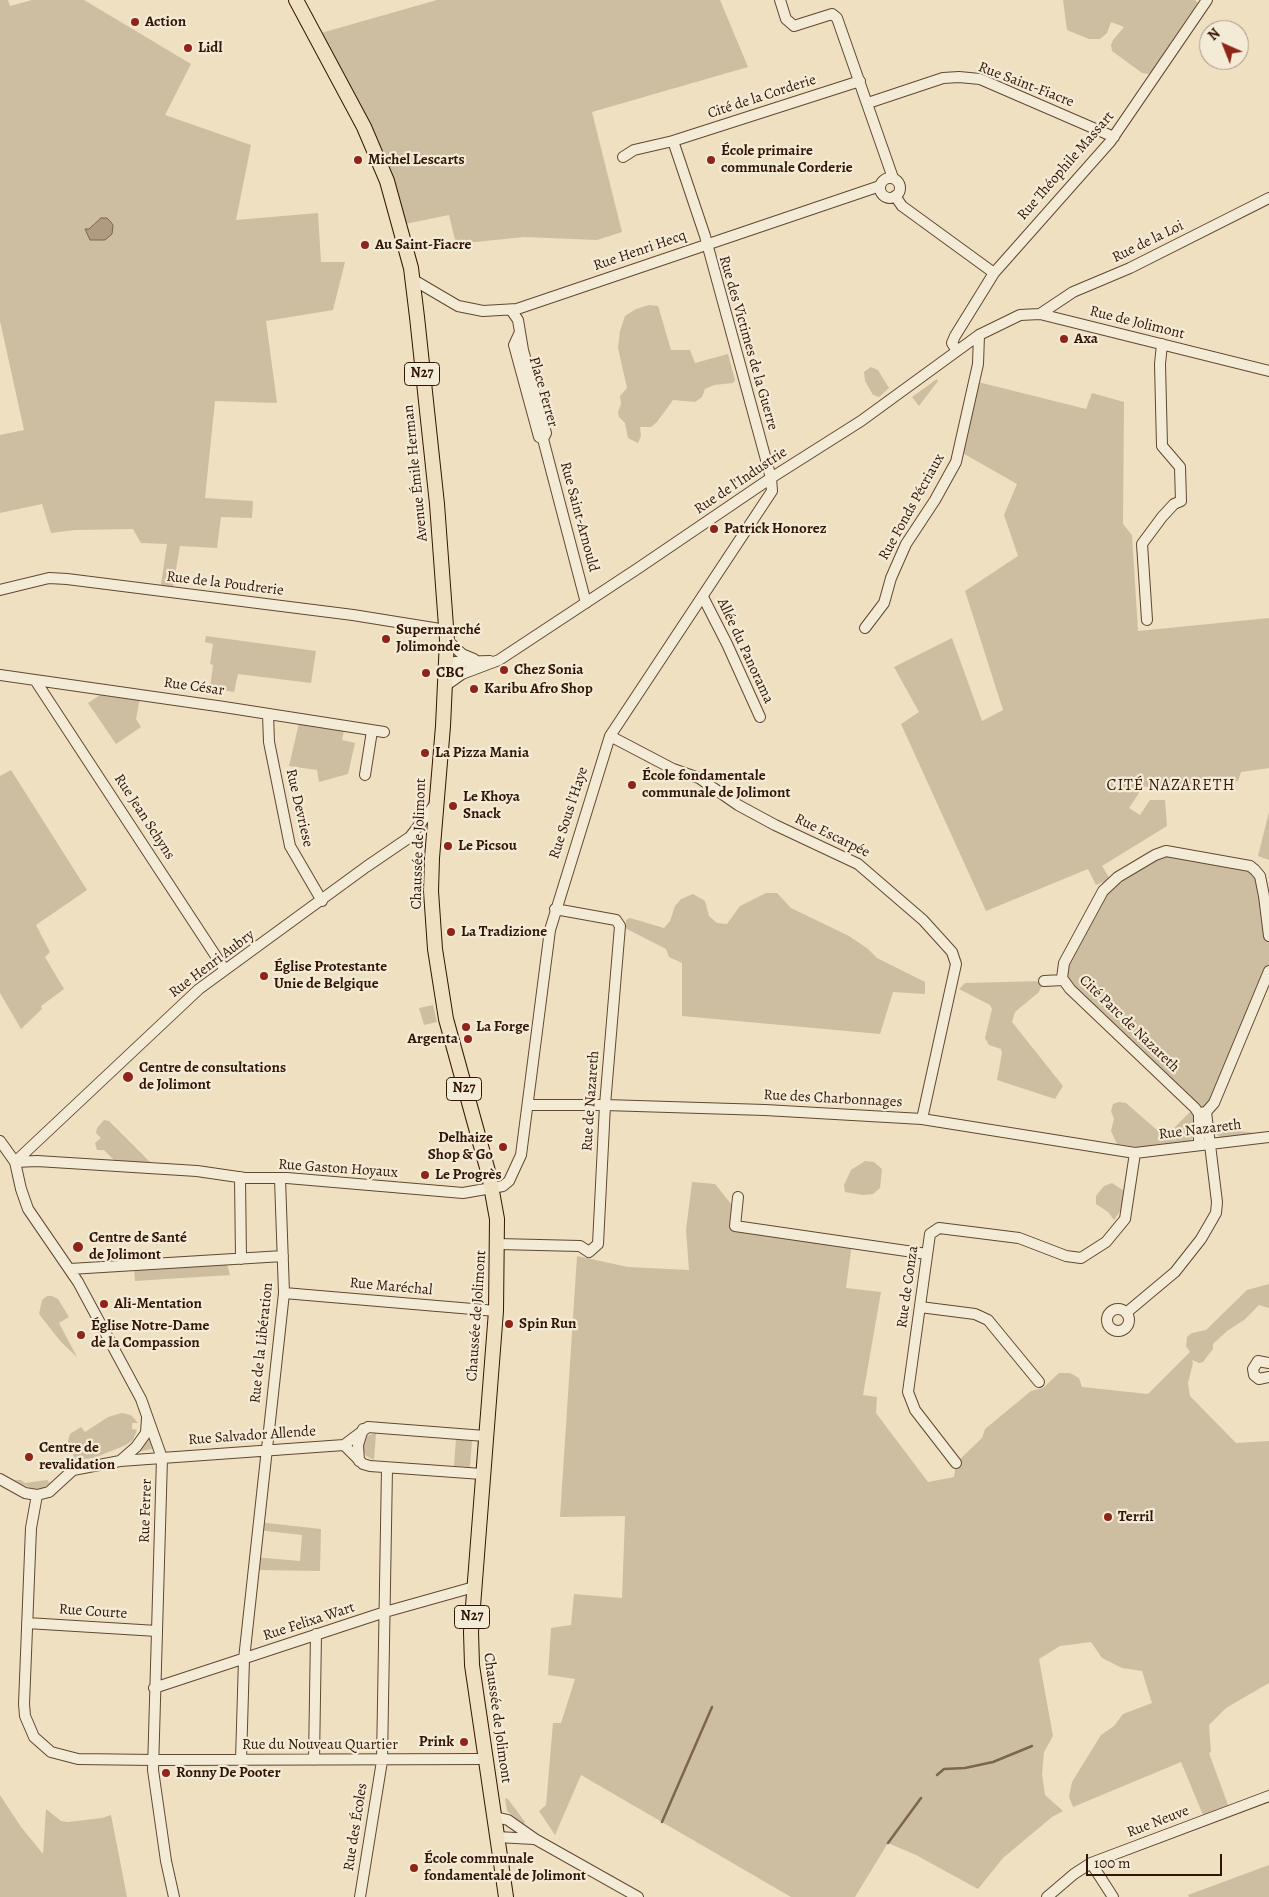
<!DOCTYPE html>
<html>
<head>
<meta charset="utf-8">
<style>
  body { margin:0 }
  #map { position:relative; width:1269px; height:1897px; overflow:hidden; background:#eee0c1; font-family:Alegreya,serif }
  canvas { display:block }
  .north { position:absolute; left:1199px; top:20px; width:50px; height:50px; box-sizing:border-box; background:#f4ebd7; border:1px solid #a69682; border-radius:50%; rotate:316deg; font-size:14px; font-weight:700; line-height:20px; text-align:center; color:#321603 }
  .north::after { content:''; display:block; margin:auto; width:18px; height:22px; background:#8f2418; clip-path:polygon(50% 0,100% 100%,50% 72%,0 100%) }
  .scale { position:absolute; left:1086px; top:1854px; width:136px; height:22px; box-sizing:border-box; border:2px solid #321603; border-top:0; padding-left:6px; font-size:15px; line-height:18px; white-space:nowrap; color:#321603; -webkit-text-stroke:4px #f4ebd7; paint-order:stroke }
</style>
</head>
<body>
<div id="map">
<canvas width="1269" height="1897"></canvas>
<div class="north">N</div>
<div class="scale">100 m</div>
</div>
<script>
const ctx = document.querySelector('canvas').getContext('2d');
ctx.lineJoin = 'round';
function paint(path, color) { ctx.fillStyle = color; ctx.fill(path, 'evenodd'); }
const toPath = rows => new Path2D(rows.map(r => 'M' + r).join(''));
function strokePath(path, color, width, dash) { ctx.strokeStyle = color; ctx.lineWidth = width; ctx.lineCap = dash ? 'butt' : 'round'; ctx.setLineDash(dash || []); ctx.stroke(path); }
function write(font, color, halo, rows, align = 'center') {
  ctx.font = font + ' Alegreya,serif'; ctx.lineWidth = 4.5; ctx.setLineDash([]); ctx.textBaseline = 'middle'; ctx.strokeStyle = halo; ctx.fillStyle = color; for (const [text, x, y, turn = 0] of rows) {
    ctx.save(); ctx.translate(x, y); ctx.rotate((+turn || 0) * Math.PI / 180); ctx.textAlign = isNaN(turn) ? turn : align; if (halo) ctx.strokeText(text, 0, 0); ctx.fillText(text, 0, 0); ctx.restore();
  }
}
paint(toPath([
  [0,0,8,0,10,6,32,0,84,0,191,64,165,115,251,145,236,220,318,213,321,262,345,262,333,310,266,321,277,403,215,401,205,498,253,501,252,518,221,517,217,548,180,546,172,592,160,591,167,544,141,543,133,529,75,530,51,533,42,504,0,513,0,435,24,430,0,321],
  [437,0,720,0,748,67,592,112,622,232,597,240,524,237,456,244,449,215,400,225,321,33],
  [1063,0,1195,0,1202,7,1155,79,1149,74,1142,73,1112,51,1111,45,1113,40,1124,27,1111,22,1107,33,1100,39,1089,39,1067,30],
  [649,305,658,306,659,309,671,350,690,350,695,363,728,354,735,380,733,383,714,385,705,389,702,397,695,402,673,400,657,422,651,427,640,427,641,436,638,443,628,438,625,423,619,417,618,412,621,404,620,396,627,388,618,348,620,331,625,316,636,309],
  [871,367,878,370,889,388,879,397,873,395,865,381,864,372],
  [937,379,938,381,919,406,912,397],
  [978,382,1086,409,1092,393,1124,402,1123,524,1132,535,1138,631,1269,618,1269,768,1241,772,1238,781,1143,787,1129,808,1140,815,1150,800,1165,800,1167,826,1102,866,1110,879,1096,885,1088,869,986,911,901,724,919,712,894,667,952,638,982,721,1003,710,965,591,1018,556,1004,515,1017,484,959,451],
  [206,636,316,651,311,683,238,674,234,692,210,688,213,665,210,664,213,644,205,642],
  [103,693,140,698,136,719,141,727,116,744,88,703],
  [299,723,344,730,342,740,355,743,348,774,319,782,317,770,289,766],
  [11,770,87,890,36,925,50,952,45,957,64,989,41,1006,42,1009,21,1029,0,993,0,776],
  [1269,812,1269,860,1258,856],
  [1160,853,1245,865,1260,878,1269,944,1269,974,1207,1116,1069,991,1063,968,1108,886],
  [766,893,777,893,791,908,849,936,868,949,877,958,925,982,925,994,893,992,880,1034,682,1016,682,963,669,957,666,949,625,928,626,920,630,918,664,928,670,921,675,906,681,899,693,894,705,901,709,916,717,923,727,924,740,906],
  [1044,981,1039,992,1015,1012,1012,1022,1063,1086,1055,1099,997,1080,1002,1053,1001,1049,989,1045,985,1038,992,1009,990,1005,959,989,965,983],
  [433,1005,437,1022,424,1025,419,1008],
  [1119,1102,1126,1103,1165,1137,1192,1110,1196,1115,1196,1135,1188,1142,1145,1148,1117,1144,1111,1131,1114,1119,1111,1111,1113,1104],
  [104,1120,109,1121,152,1164,117,1163,104,1150,97,1150,95,1143,101,1138,96,1133,97,1128],
  [1213,1128,1255,1133,1263,1138,1222,1139,1214,1132],
  [865,1161,874,1162,882,1169,880,1188,873,1194,863,1195,845,1192,844,1185,851,1170],
  [692,1182,715,1184,736,1210,735,1225,852,1243,846,1288,881,1292,863,1395,877,1397,876,1413,928,1482,954,1477,956,1463,982,1438,985,1429,1031,1391,1043,1388,1059,1373,1070,1373,1079,1378,1082,1387,1148,1394,1190,1352,1186,1346,1187,1337,1192,1333,1206,1330,1247,1290,1269,1284,1269,1308,1259,1305,1244,1320,1227,1331,1213,1344,1213,1349,1203,1362,1199,1363,1192,1360,1193,1363,1188,1383,1190,1396,1236,1443,1269,1441,1269,1683,1226,1708,1209,1725,1211,1752,1209,1753,1228,1805,1203,1815,1181,1762,1073,1807,1069,1797,1072,1782,1101,1735,1114,1726,1123,1714,1152,1703,1142,1671,1122,1668,1102,1658,1091,1642,1060,1646,1039,1659,1053,1736,1044,1752,1042,1774,1045,1795,1063,1811,1052,1817,1003,1858,978,1889,916,1855,888,1843,855,1897,791,1897,581,1775,555,1835,539,1811,546,1805,553,1723,561,1723,575,1679,548,1675,551,1628,571,1625,574,1594,622,1598,625,1516,560,1517,577,1256,628,1267,689,1270,686,1230],
  [1112,1183,1124,1191,1120,1211,1114,1220,1108,1212,1096,1204,1096,1196,1104,1186],
  [227,1264,230,1275,135,1281,134,1269],
  [47,1296,52,1296,58,1299,69,1317,59,1323,77,1357,61,1342,39,1314,42,1300],
  [122,1413,131,1415,138,1423,132,1423,132,1429,137,1430,133,1440,126,1445,94,1458,75,1460,68,1441,70,1434,81,1427,85,1432,108,1417],
  [376,1433,374,1460,366,1456,362,1448,367,1436],
  [149,1435,152,1449,136,1452],
  [456,1439,472,1441,470,1467,454,1466],
  [14,1480,21,1480,25,1483,47,1480,50,1483,43,1488,33,1489],
  [258,1522,321,1529,320,1571,256,1570,254,1557,300,1561,302,1535,257,1530],
  [0,1795,21,1827,43,1854,46,1809,61,1821,68,1822,102,1818,111,1815,127,1897,0,1897],
  [505,1798,508,1799,525,1822,524,1824,507,1811],
  [1269,1865,1269,1897,1189,1897,1188,1895]
]), '#cebea1');
const water = toPath([
  [101,218,107,218,110,221,113,225,112,234,105,240,90,240,85,229,89,229,101,218]
]);
paint(water, '#ae9b80');
strokePath(water, '#7c664e', 1);
strokePath(toPath([
  [937,1775,944,1769,965,1768,993,1762,1032,1746],
  [662,1822,712,1707],
  [888,1843,921,1798]
]), '#7c664e', 2.5);
const minor = toPath([
  [780,0,786,19,794,26,832,14,837,18,893,178],
  [868,103,943,78,959,77,980,79,1114,137],
  [623,157,634,150,673,141,860,81],
  '880 188a10 10 0 1 1 20 0a10 10 0 1 1-20 0Z',
  [895,196,902,206,994,273],
  [412,279,458,306,483,311,517,309,880,186],
  [511,310,518,320,523,350,546,433,543,439,539,437,514,345,520,332],
  [1040,314,1073,292,1130,268,1269,198],
  [957,351,952,343,955,336,994,273,1110,142,1207,0],
  [543,439,586,603],
  [0,590,49,578,67,579,353,615,446,630],
  [703,597,727,644,760,717],
  [1147,620,1142,544,1162,517,1174,504,1181,501,1180,467,1162,446,1160,364,1162,344],
  [865,628,884,603,891,578,906,544,935,500,956,462,978,364,979,335],
  [447,640,462,654,474,659],
  [446,668,455,662,490,661],
  [0,675,224,707,384,732],
  [35,680,225,970],
  [445,686,462,674,499,660,640,567,771,478,861,421,979,335,1020,315,1040,314,1269,371],
  [268,714,269,742,290,846,322,901],
  [610,736,673,769,699,778,738,805,775,825,858,864,923,920,952,952,956,964,922,1119],
  [365,775,372,731],
  [1044,981,1063,980],
  [528,1105,605,1105,765,1110,922,1119,1135,1153,1269,1137],
  [1200,1113,1206,1112,1214,1103,1269,971],
  [0,1141,15,1162,21,1189,28,1209,78,1282,141,1399,162,1458,153,1770,166,1861,174,1897],
  [1199,1144,1199,1114,1195,1108,1070,989,1062,978,1064,963,1103,891,1118,877,1155,855,1166,851,1250,866,1255,870,1260,876,1264,896,1269,936],
  [15,1162,37,1161,197,1171,245,1178,287,1178,463,1193,503,1186,509,1181,521,1155,550,930,610,736,772,491,771,478,705,236,673,141],
  [15,1162,199,989,366,867,410,837,436,803],
  [240,1177,241,1259],
  [738,1197,735,1226,927,1254],
  [498,1244,580,1246,589,1252,598,1244,605,1105,620,926,616,920,555,909],
  [70,1269,283,1256],
  [284,1293,496,1311],
  [920,1307,975,1314,988,1320,1039,1382],
  '1107 1320a11 11 0 1 1 22 0a11 11 0 1 1-22 0Z',
  [1126,1313,1175,1272,1201,1239,1216,1213,1217,1202,1206,1112],
  [1269,1363,1258,1361,1253,1369,1254,1375,1259,1379,1269,1377],
  [344,1445,368,1427,485,1436],
  [344,1445,363,1464,370,1466,482,1474],
  [120,1461,136,1447,146,1433,147,1418],
  [359,1461,358,1445,363,1429],
  [956,1463,915,1410,908,1392,930,1234,939,1228,1019,1238,1066,1256,1081,1258,1106,1242,1125,1219,1135,1153],
  [0,1479,25,1493,37,1495,49,1492,73,1470,120,1461,344,1445],
  [37,1495,31,1528,24,1704,25,1716,34,1737,51,1752,78,1759,154,1760,486,1759],
  [27,1623,157,1631],
  [154,1688,385,1612,474,1587],
  [241,1760,244,1659,284,1293,280,1179],
  [314,1760,316,1634],
  [495,1817,508,1820,535,1839,638,1897],
  [497,1837,534,1839],
  [1091,1863,1113,1897],
  [360,1897,382,1761,387,1468],
  [1047,1897,1074,1874,1091,1863,1269,1796]
]);
const major = toPath([
  [296,0,364,127,387,181,411,268,417,317,437,504,447,640,443,726,432,858,431,891,435,949,446,1019,489,1175,497,1219,496,1311,471,1632,472,1665,506,1897]
]);
strokePath(minor, '#614832', 12);
strokePath(major, '#321603', 16);
strokePath(minor, '#f4ebd7', 10);
strokePath(major, '#eee0c1', 14);
for (const [x, y, r, color] of [
  [135,22,5,"#8f2418"],
  [188,48,5,"#8f2418"],
  [358,160,5,"#8f2418"],
  [711,160,5,"#8f2418"],
  [365,245,5,"#8f2418"],
  [1064,339,5,"#8f2418"],
  [714,529,5,"#8f2418"],
  [386,639,5,"#8f2418"],
  [504,670,5,"#8f2418"],
  [426,673,5,"#8f2418"],
  [474,689,5,"#8f2418"],
  [425,753,5,"#8f2418"],
  [632,785,5,"#8f2418"],
  [453,806,5,"#8f2418"],
  [448,846,5,"#8f2418"],
  [451,932,5,"#8f2418"],
  [264,976,5,"#8f2418"],
  [466,1027,5,"#8f2418"],
  [468,1039,5,"#8f2418"],
  [128,1077,6,"#8f2418"],
  [503,1147,5,"#8f2418"],
  [425,1175,5,"#8f2418"],
  [78,1247,6,"#8f2418"],
  [104,1304,5,"#8f2418"],
  [509,1324,5,"#8f2418"],
  [81,1335,5,"#8f2418"],
  [29,1457,5,"#8f2418"],
  [1108,1517,5,"#8f2418"],
  [464,1742,5,"#8f2418"],
  [166,1773,5,"#8f2418"],
  [414,1868,5,"#8f2418"]
]) { const dot = new Path2D(); dot.arc(x, y, r, 0, 2 * Math.PI); ctx.fillStyle = color; ctx.fill(dot); strokePath(dot, '#f4ebd7', 2); }
for (const [x, y, w] of [
  [422,374,35],
  [464,1089,35],
  [472,1617,35]
]) { const box = new Path2D(); box.roundRect(x - w / 2, y - 11.5, w, 23, 4); ctx.fillStyle = '#f4ebd7'; ctx.fill(box); strokePath(box, '#321603', 1); }
write('bold 14px', '#321603', null, [
  ["N27",422,374],
  ["N27",464,1089],
  ["N27",472,1617]
]);
write('bold 15px', '#321603', '#f4ebd7', [
  ["Action",145,22],
  ["Lidl",198,48],
  ["École primaire",721,151],
  ["communale Corderie",721,168],
  ["Michel Lescarts",368,160],
  ["Au Saint-Fiacre",375,245],
  ["Axa",1074,339],
  ["Patrick Honorez",724,529],
  ["Supermarché",396,630],
  ["Jolimonde",396,647],
  ["Chez Sonia",514,670],
  ["CBC",436,673],
  ["Karibu Afro Shop",484,689],
  ["La Pizza Mania",435,753],
  ["École fondamentale",642,776],
  ["communale de Jolimont",642,793],
  ["Le Khoya",463,797],
  ["Snack",463,814],
  ["Le Picsou",458,846],
  ["La Tradizione",461,932],
  ["Église Protestante",274,967],
  ["Unie de Belgique",274,984],
  ["La Forge",476,1027],
  ["Argenta",458,1039,"right"],
  ["Centre de consultations",139,1068],
  ["de Jolimont",139,1085],
  ["Delhaize",493,1138,"right"],
  ["Shop & Go",493,1155,"right"],
  ["Le Progrès",435,1175],
  ["Centre de Santé",89,1238],
  ["de Jolimont",89,1255],
  ["Ali-Mentation",114,1304],
  ["Spin Run",519,1324],
  ["Église Notre-Dame",91,1326],
  ["de la Compassion",91,1343],
  ["Centre de",39,1448],
  ["revalidation",39,1465],
  ["Terril",1118,1517],
  ["Prink",454,1742,"right"],
  ["Ronny De Pooter",176,1773],
  ["École communale",424,1859],
  ["fondamentale de Jolimont",424,1876]
], 'left');
write('15px', '#321603', '#f4ebd7', [
  ["Rue Saint-Fiacre",1026,85,21],
  ["Cité de la Corderie",762,97,-18],
  ["Rue Théophile Massart",1066,166,-49],
  ["Rue de la Loi",1148,242,-26],
  ["Rue Henri Hecq",640,251,-19],
  ["Rue de Jolimont",1137,323,14],
  ["Rue des Victimes de la Guerre",748,343,74],
  ["Place Ferrer",543,392,74],
  ["Avenue Émile Herman",416,473,-96],
  ["Rue de l'Industrie",741,481,-34],
  ["Rue Fonds Pécriaux",912,507,-61],
  ["Rue Saint-Arnould",579,517,75],
  ["Rue de la Poudrerie",225,584,7],
  ["Allée du Panorama",745,651,65],
  ["Rue César",194,687,8],
  ["Rue Devriese",299,808,77],
  ["Rue Sous l'Haye",569,813,-72],
  ["Rue Jean Schyns",144,817,57],
  ["Rue Escarpée",832,836,26],
  ["Chaussée de Jolimont",419,844,-88],
  ["Rue Henri Aubry",212,964,-37],
  ["Cité Parc de Nazareth",1129,1024,44],
  ["Rue des Charbonnages",833,1099,3],
  ["Rue de Nazareth",591,1101,-86],
  ["Rue Nazareth",1200,1130,-7],
  ["Rue Gaston Hoyaux",338,1169,4],
  ["Rue Maréchal",391,1287,5],
  ["Rue de Conza",908,1287,-82],
  ["Chaussée de Jolimont",477,1316,-86],
  ["Rue de la Libération",262,1343,-84],
  ["Rue Salvador Allende",252,1436,-4],
  ["Rue Ferrer",146,1511,-88],
  ["Rue Courte",93,1612,4],
  ["Rue Felixa Wart",309,1622,-18],
  ["Chaussée de Jolimont",497,1718,82],
  ["Rue du Nouveau Quartier",320,1745],
  ["Rue Neuve",1158,1822,-21],
  ["Rue des Écoles",356,1827,-81]
]);
ctx.letterSpacing = '1px';
write('16px', '#321603', '#f4ebd7', [
  ["CITÉ NAZARETH",1171,786]
]);
ctx.letterSpacing = '0px';
</script>
</body>
</html>
